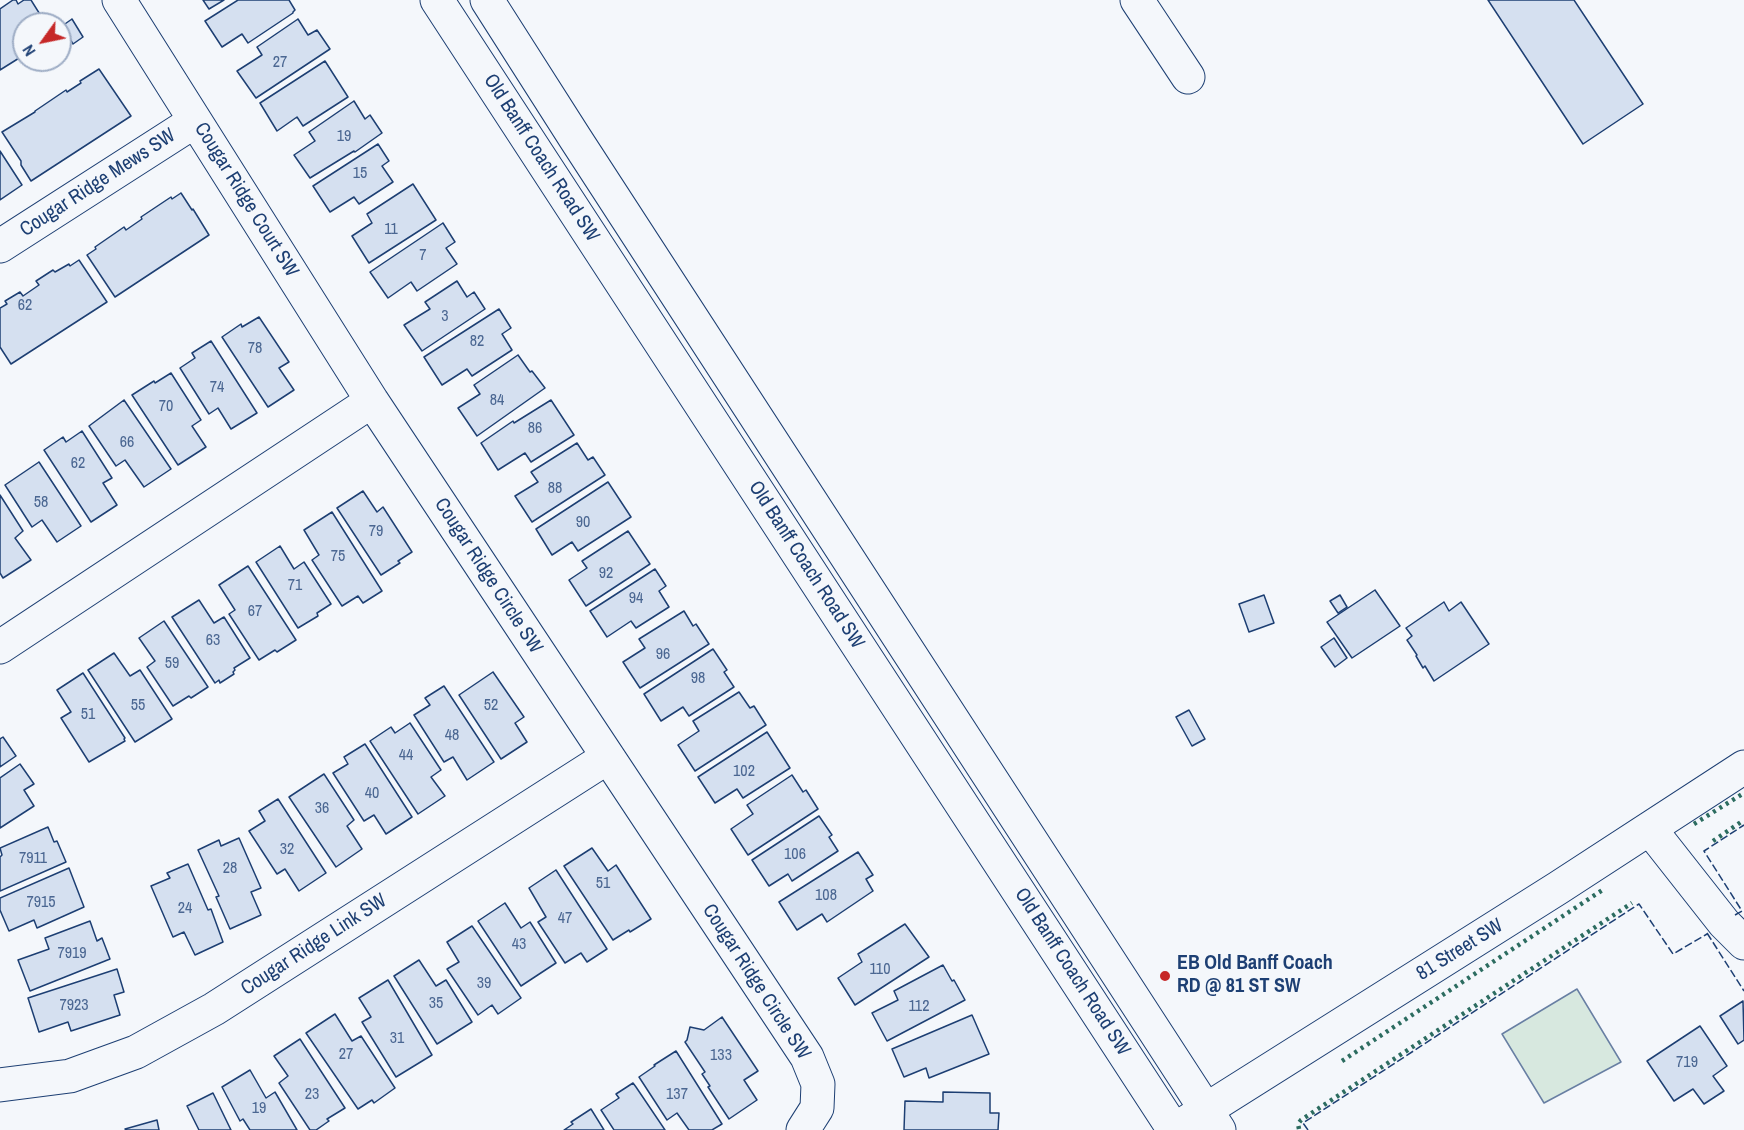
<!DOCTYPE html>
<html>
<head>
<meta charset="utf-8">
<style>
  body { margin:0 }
  #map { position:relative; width:1744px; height:1130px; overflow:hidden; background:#f4f7fb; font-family:"Archivo Narrow",sans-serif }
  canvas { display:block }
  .north { position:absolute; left:12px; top:12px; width:60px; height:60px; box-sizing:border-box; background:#f4f7fb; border:2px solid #9eadc5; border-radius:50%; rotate:237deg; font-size:16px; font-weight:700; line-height:24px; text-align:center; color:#1d3f73 }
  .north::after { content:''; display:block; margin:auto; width:21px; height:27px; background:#c62828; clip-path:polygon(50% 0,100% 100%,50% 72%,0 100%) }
</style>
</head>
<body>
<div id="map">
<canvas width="1744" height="1130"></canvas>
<div class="north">N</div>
</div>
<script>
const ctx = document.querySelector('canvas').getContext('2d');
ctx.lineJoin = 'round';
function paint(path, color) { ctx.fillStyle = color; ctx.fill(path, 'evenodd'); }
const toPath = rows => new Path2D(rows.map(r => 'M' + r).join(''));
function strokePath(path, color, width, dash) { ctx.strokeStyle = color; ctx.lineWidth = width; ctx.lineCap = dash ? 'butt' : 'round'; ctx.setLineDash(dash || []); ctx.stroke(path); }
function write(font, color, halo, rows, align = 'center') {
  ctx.font = font + ' "Archivo Narrow",sans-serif'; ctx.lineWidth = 4.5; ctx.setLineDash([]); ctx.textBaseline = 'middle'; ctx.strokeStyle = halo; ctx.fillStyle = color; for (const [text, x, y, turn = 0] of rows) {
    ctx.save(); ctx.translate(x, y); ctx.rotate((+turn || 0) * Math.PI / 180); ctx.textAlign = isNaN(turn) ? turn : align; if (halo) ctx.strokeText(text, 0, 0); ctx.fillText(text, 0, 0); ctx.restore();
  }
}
const green = toPath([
  [1577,989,1621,1062,1544,1103,1502,1034,1577,989]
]);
paint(green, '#d7e8df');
strokePath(green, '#687fa3', 1.5);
const building = toPath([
  [13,0,16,0,18,4,24,0,31,0,46,24,24,24,24,55,0,70,0,9,13,0],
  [203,0,224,0,209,9,203,0],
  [238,0,289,0,295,10,293,12,293,13,248,43,242,34,222,47,205,21,238,0],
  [1488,0,1574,0,1643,104,1583,144,1488,0],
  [72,19,83,37,73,44,62,26,72,19],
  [298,19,308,35,317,30,330,49,256,98,237,71,262,55,257,47,298,19],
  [325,61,348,97,303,126,297,117,277,131,260,103,325,61],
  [99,69,131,116,31,181,21,165,21,161,2,132,35,112,35,111,66,90,67,92,81,83,80,81,99,69],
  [354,101,365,119,370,115,382,133,355,152,354,151,310,178,294,155,315,141,309,132,354,101],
  [378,144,389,161,382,166,393,182,359,204,354,197,330,212,313,186,378,144],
  [0,151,22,185,0,200,0,151],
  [413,184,436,220,369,263,352,236,372,223,367,214,413,184],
  [181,193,192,210,193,209,209,235,115,297,87,255,96,249,95,247,124,227,126,230,142,219,141,217,171,197,172,199,181,193],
  [443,223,455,242,446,248,457,264,417,291,411,282,388,298,370,272,443,223],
  [79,260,107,302,11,364,0,347,0,308,7,304,5,301,20,292,23,296,39,285,36,281,53,270,55,272,69,264,70,266,79,260],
  [457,281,467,297,474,292,485,309,422,351,404,325,430,309,425,302,457,281],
  [499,309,511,328,502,334,512,350,472,376,467,369,442,385,424,357,499,309],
  [259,317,289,362,279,368,294,390,268,407,222,337,241,324,242,327,259,317],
  [211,341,257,413,231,429,218,408,209,414,180,368,195,358,192,353,211,341],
  [518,355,530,372,532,371,545,388,477,436,458,408,480,394,474,385,518,355],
  [171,373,201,420,192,426,206,447,178,465,132,395,154,381,155,383,171,373],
  [124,400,171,469,144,487,125,460,116,466,89,426,124,400],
  [551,400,574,435,531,462,525,453,498,470,481,443,513,421,514,423,551,400],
  [82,431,112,478,103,483,117,505,91,522,44,450,63,437,66,442,82,431],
  [577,443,588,460,593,457,605,475,532,522,515,496,538,482,531,472,577,443],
  [39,462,81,526,57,542,42,520,32,527,5,485,39,462],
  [608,482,631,517,578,551,572,542,552,555,536,529,608,482],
  [363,491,377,512,383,507,412,552,398,561,400,563,381,575,337,508,363,491],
  [0,495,23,531,15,538,31,560,3,578,0,573,0,495],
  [332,512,382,591,363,603,358,596,342,606,312,560,319,555,304,530,332,512],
  [628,531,650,564,586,606,569,580,587,568,582,561,628,531],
  [280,546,294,569,304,562,331,604,317,613,318,616,298,628,256,562,280,546],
  [248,566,296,640,277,652,275,650,259,660,229,614,235,610,219,585,248,566],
  [655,569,666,586,659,591,669,607,636,628,631,621,607,637,590,611,655,569],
  [1375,590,1400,626,1352,658,1327,622,1375,590],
  [1264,595,1274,623,1249,632,1239,604,1264,595],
  [1340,595,1347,607,1338,613,1330,601,1340,595],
  [199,600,214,623,224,617,250,658,234,668,235,670,233,672,234,674,220,683,219,680,215,683,172,617,199,600],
  [1444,602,1449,611,1461,602,1489,644,1434,681,1425,666,1423,668,1416,656,1417,655,1407,640,1412,636,1406,628,1444,602],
  [684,611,693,626,696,624,709,644,640,688,623,662,645,648,639,639,684,611],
  [164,621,208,687,191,698,189,696,173,706,147,667,155,661,139,638,164,621],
  [1334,638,1347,658,1335,667,1321,647,1334,638],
  [713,649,727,670,724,672,734,687,689,716,683,707,661,721,644,694,713,649],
  [114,653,130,676,140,670,172,719,135,742,88,670,114,653],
  [493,672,524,717,515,723,527,742,501,759,459,695,493,672],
  [83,673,125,738,124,739,125,741,89,762,61,718,71,712,57,690,83,673],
  [444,686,494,762,467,780,453,757,444,762,414,715,430,705,425,698,444,686],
  [739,692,750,708,754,706,766,725,695,771,678,745,699,731,693,721,739,692],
  [1189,710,1205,739,1192,746,1176,717,1189,710],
  [410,723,441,770,431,777,445,796,418,814,370,741,391,727,395,733,410,723],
  [767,732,790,768,743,798,737,789,715,803,698,777,767,732],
  [3,737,16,756,0,767,0,739,3,737],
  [365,744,412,817,386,834,374,815,364,821,333,773,348,764,344,757,365,744],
  [20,764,34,784,24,790,34,806,0,828,0,778,20,764],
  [324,774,354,820,347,826,362,849,336,867,289,797,324,774],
  [792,775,803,792,806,790,818,809,748,855,731,829,753,814,747,805,792,775],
  [278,799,326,873,299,891,285,869,277,874,249,831,265,821,259,811,278,799],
  [819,816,832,835,829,837,838,851,792,881,788,874,769,886,752,860,819,816],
  [48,827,54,842,57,841,66,862,0,891,0,857,2,855,0,848,48,827],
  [239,838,261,888,251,892,261,915,230,929,216,897,219,896,198,850,219,840,221,846,239,838],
  [592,848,608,871,616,865,651,919,630,932,629,930,613,940,564,866,592,848],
  [858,852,873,875,866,879,873,891,827,922,822,914,797,930,779,902,858,852],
  [188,864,208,910,211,909,223,942,195,955,184,932,173,937,151,886,170,878,167,873,188,864],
  [69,868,84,907,37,928,34,920,9,931,0,910,0,898,69,868],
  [556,870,607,949,587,962,581,953,565,963,538,922,546,917,529,888,556,870],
  [505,903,521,928,530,922,556,963,521,986,478,921,505,903],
  [90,921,97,941,102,938,110,959,30,991,18,960,49,949,45,938,90,921],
  [905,924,929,957,855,1005,838,978,862,962,858,954,905,924],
  [472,926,521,998,498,1014,492,1005,478,1015,447,969,459,962,447,942,472,926],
  [419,960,436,986,446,980,472,1022,437,1044,394,976,419,960],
  [943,965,952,981,954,980,965,1000,887,1041,872,1013,898,1000,894,991,943,965],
  [117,969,124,992,114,995,120,1015,71,1031,68,1022,39,1032,28,998,117,969],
  [388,980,432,1055,396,1077,362,1022,371,1017,359,998,388,980],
  [1743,1001,1744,1040,1738,1044,1720,1016,1743,1001],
  [335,1014,352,1041,361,1036,395,1088,374,1103,372,1100,358,1109,306,1033,335,1014],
  [972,1015,989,1054,929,1078,926,1068,904,1077,892,1049,972,1015],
  [722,1017,758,1071,744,1080,757,1100,729,1119,708,1087,710,1086,702,1074,705,1072,685,1042,687,1040,690,1027,704,1030,722,1017],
  [1700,1026,1727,1066,1713,1076,1724,1091,1704,1104,1693,1089,1674,1101,1647,1061,1700,1026],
  [300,1039,345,1108,327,1119,329,1121,316,1130,310,1130,279,1083,288,1076,274,1056,300,1039],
  [676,1051,722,1124,712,1130,689,1130,677,1113,667,1120,639,1077,655,1066,654,1065,676,1051],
  [250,1070,266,1098,275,1092,297,1130,250,1130,243,1119,240,1121,222,1087,250,1070],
  [633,1083,636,1087,665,1130,614,1130,601,1110,619,1098,616,1094,633,1083],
  [943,1092,990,1093,990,1113,999,1113,998,1130,904,1130,905,1101,943,1102,943,1092],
  [213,1093,231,1130,199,1130,187,1106,213,1093],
  [591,1109,604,1130,564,1130,573,1124,571,1122,591,1109],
  [157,1120,159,1130,126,1130,125,1129,157,1120]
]);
paint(building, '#d5e0f0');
strokePath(building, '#1d3f73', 1.5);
const minor = toPath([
  [119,0,372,401,807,1057,818,1084,817,1108,803,1130],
  [1137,0,1188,77],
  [0,246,195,121],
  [0,647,372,401],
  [1650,829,1724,923,1744,943],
  [0,1085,70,1076,136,1052,214,1009,608,757],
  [1174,1130,1558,888,1744,767]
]);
const major = toPath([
  [437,0,1174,1130],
  [487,0,575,138,1219,1130]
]);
strokePath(minor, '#1d3f73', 35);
strokePath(major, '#1d3f73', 35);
strokePath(minor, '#f4f7fb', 33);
strokePath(major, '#f4f7fb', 33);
strokePath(toPath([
  [1694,824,1744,793],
  [1713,841,1744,820],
  [1342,1061,1604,889],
  [1299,1129,1298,1124,1301,1120,1632,903]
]), '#2c6c60', 4.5, [3, 4.5]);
strokePath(toPath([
  [1735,915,1742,911,1704,851,1744,825],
  [1707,933,1744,991],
  [1308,1130,1303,1123,1639,904,1673,954,1707,934]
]), '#1d3f73', 1.5, [8, 3]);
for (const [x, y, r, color] of [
  [1165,976,6,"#c62828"]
]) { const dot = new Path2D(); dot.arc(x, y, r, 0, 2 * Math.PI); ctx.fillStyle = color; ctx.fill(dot); strokePath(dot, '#f4f7fb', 2); }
write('16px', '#4b6792', null, [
  ["27",280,63],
  ["19",344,137],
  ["15",360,174],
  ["11",391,230],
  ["7",423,256],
  ["62",25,306],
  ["3",445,317],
  ["82",477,342],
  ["78",255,349],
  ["74",217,388],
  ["84",497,401],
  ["70",166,407],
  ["86",535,429],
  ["66",127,443],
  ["62",78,464],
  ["88",555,489],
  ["58",41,503],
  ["90",583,523],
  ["79",376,532],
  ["75",338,557],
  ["92",606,574],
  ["71",295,586],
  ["94",636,599],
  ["67",255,612],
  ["63",213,641],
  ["96",663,655],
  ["59",172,664],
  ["98",698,679],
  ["55",138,706],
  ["52",491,706],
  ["51",88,715],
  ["48",452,736],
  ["44",406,756],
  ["102",744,772],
  ["40",372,794],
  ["36",322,809],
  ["32",287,850],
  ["106",795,855],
  ["7911",33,859],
  ["28",230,869],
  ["51",603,884],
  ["108",826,896],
  ["7915",41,903],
  ["24",185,909],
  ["47",565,919],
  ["43",519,945],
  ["7919",72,954],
  ["110",880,970],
  ["39",484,984],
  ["35",436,1004],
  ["7923",74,1006],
  ["112",919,1007],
  ["31",397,1039],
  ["27",346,1055],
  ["133",721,1056],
  ["719",1687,1063],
  ["23",312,1095],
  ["137",677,1095],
  ["19",259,1109]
]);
write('20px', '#1d3f73', '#f4f7fb', [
  ["Old Banff Coach Road SW",541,158,57],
  ["Cougar Ridge Mews SW",98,183,-33],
  ["Cougar Ridge Court SW",246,200,58],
  ["Old Banff Coach Road SW",806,565,57],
  ["Cougar Ridge Circle SW",488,576,57],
  ["Cougar Ridge Link SW",314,945,-33],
  ["81 Street SW",1460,950,-32],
  ["Old Banff Coach Road SW",1072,972,57],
  ["Cougar Ridge Circle SW",756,982,57]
]);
write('bold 20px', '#1d3f73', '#f4f7fb', [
  ["EB Old Banff Coach",1177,964],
  ["RD @ 81 ST SW",1177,987]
], 'left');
</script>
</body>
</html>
